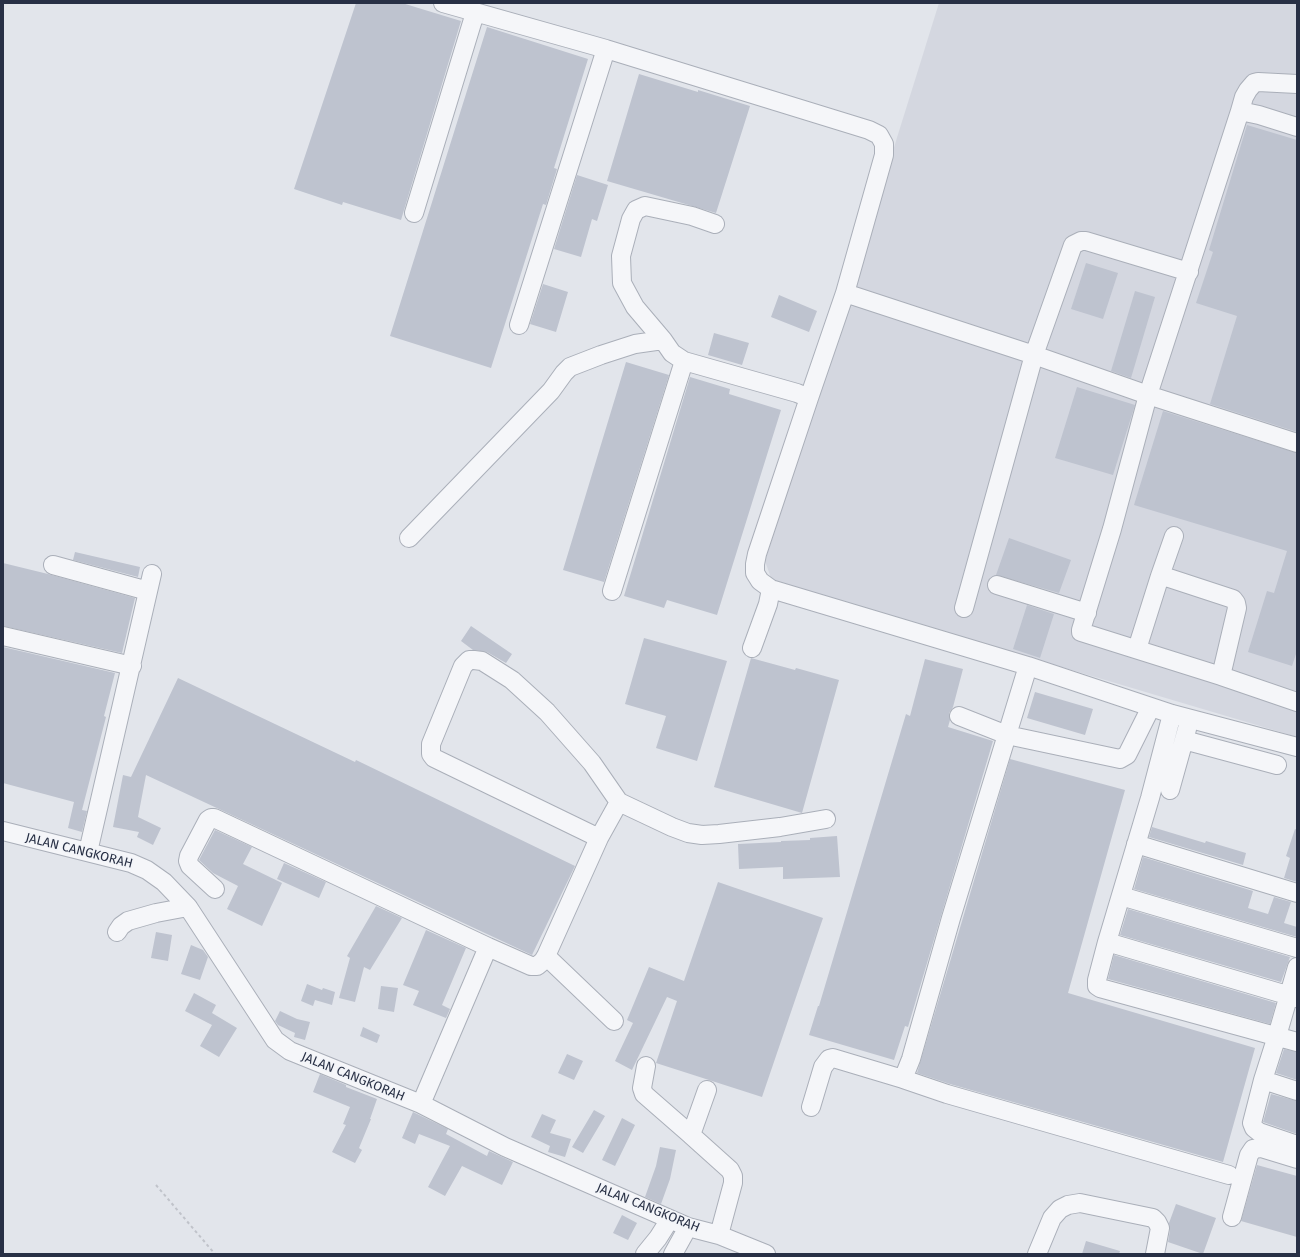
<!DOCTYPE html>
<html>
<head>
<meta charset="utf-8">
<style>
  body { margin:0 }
  #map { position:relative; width:1300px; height:1257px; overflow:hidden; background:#e2e5eb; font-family:"Fira Sans",sans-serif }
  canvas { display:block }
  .frame { position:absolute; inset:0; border:4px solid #283045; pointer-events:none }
</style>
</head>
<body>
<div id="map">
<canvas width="1300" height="1257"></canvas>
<div class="frame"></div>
</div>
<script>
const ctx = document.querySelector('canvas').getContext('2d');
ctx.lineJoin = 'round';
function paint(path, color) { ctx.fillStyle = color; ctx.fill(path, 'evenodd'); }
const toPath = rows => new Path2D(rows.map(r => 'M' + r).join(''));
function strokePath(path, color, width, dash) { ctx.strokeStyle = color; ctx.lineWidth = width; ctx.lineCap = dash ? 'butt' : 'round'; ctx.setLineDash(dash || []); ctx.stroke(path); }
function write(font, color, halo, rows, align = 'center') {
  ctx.font = font + ' "Fira Sans",sans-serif'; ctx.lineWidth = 3; ctx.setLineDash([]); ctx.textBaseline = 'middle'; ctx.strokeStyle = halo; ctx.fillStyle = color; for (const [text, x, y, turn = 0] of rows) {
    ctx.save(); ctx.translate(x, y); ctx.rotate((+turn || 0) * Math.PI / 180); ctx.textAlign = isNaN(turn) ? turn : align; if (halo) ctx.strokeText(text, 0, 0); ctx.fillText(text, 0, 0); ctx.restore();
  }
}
paint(toPath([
  [939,3,1297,3,1297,737,772,581,765,561]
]), '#d4d7e0');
paint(toPath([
  [356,3,402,3,461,21,401,220,343,202,342,205,294,189],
  [487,27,588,59,554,168,557,169,546,205,543,204,491,368,390,336],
  [639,74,698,92,698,90,750,106,716,213,607,181],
  [1247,125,1297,140,1297,432,1210,404,1237,316,1196,303,1213,252,1209,250],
  [577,175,608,185,597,221,592,219,581,257,554,249],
  [1086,263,1118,273,1103,319,1071,309],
  [543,284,568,292,556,332,530,324],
  [1135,291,1155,297,1131,378,1111,371],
  [779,295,817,311,809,332,771,317],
  [714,333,749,343,742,365,708,355],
  [626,362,669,375,604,582,563,570],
  [690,377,730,389,729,394,781,410,717,615,667,600,664,608,624,596],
  [1077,387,1135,405,1113,475,1055,458],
  [1163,411,1297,453,1297,651,1292,666,1248,652,1267,591,1274,593,1287,551,1134,505],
  [1009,538,1071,560,1059,593,996,575],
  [75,552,140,567,138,577,73,560],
  [3,563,48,574,135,598,122,653,3,626],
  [1027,605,1054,614,1040,658,1013,649],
  [471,626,512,654,506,663,487,652,473,650,461,641],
  [644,638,727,661,697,761,656,748,666,716,625,704],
  [3,647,115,673,104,716,106,717,82,810,87,811,82,832,68,828,74,802,3,783],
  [751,658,795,670,796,668,839,680,802,813,714,787],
  [925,659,963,669,953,707,949,713,950,720,948,727,993,741,908,1027,905,1026,894,1060,809,1035,818,1006,819,1006,906,714,910,716],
  [178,678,355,762,356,760,575,866,532,955,146,775,138,817,161,828,153,845,137,837,139,832,113,827,123,775,131,777],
  [1035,692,1093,709,1085,735,1027,718],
  [1010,759,1125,790,1068,993,1255,1048,1223,1162,950,1084,917,1073],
  [1152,827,1205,843,1206,841,1246,853,1243,865,1149,837],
  [1295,829,1297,830,1297,882,1284,878,1290,858,1286,856],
  [215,830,252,847,243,864,282,883,262,926,227,909,238,886,213,873,199,860],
  [837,836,840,877,783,879,783,867,739,869,738,844,781,842,781,841,810,840,810,838],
  [1143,857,1253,891,1248,908,1268,914,1274,897,1291,902,1284,923,1297,927,1297,937,1134,889],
  [284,863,326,882,319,898,277,879],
  [718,882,823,918,762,1097,656,1063,677,1001,667,997,632,1070,615,1061,633,1023,627,1020,649,967,684,981],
  [376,906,402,918,370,970,364,967,355,1002,339,998,350,958,347,956],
  [1128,909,1290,957,1281,982,1120,935],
  [426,930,466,948,442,1005,450,1009,446,1018,413,1005,419,991,403,985],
  [156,932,172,935,168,961,151,958],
  [191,945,203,950,208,957,200,980,181,974],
  [1114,955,1276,1003,1270,1024,1108,979],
  [307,984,322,990,323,988,335,992,332,1005,315,1000,313,1006,301,1001],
  [381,986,398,988,394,1012,378,1009],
  [194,993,216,1005,212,1013,237,1028,219,1057,200,1046,212,1025,185,1011],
  [280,1011,297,1019,310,1022,305,1040,294,1037,295,1033,278,1025,275,1021],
  [363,1027,380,1035,377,1043,360,1036],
  [1284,1049,1297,1052,1297,1080,1276,1073],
  [567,1054,583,1061,574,1080,558,1073],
  [320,1074,346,1085,346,1087,377,1099,370,1119,371,1119,359,1148,362,1150,355,1163,332,1152,346,1125,343,1124,350,1107,313,1092],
  [1271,1094,1297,1101,1297,1134,1263,1122],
  [594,1110,605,1116,583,1153,572,1147],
  [413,1112,448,1129,446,1134,487,1156,489,1151,513,1162,502,1185,462,1166,445,1196,428,1187,450,1146,419,1134,415,1144,402,1138],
  [542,1114,556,1120,550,1133,571,1139,565,1157,548,1152,550,1146,531,1137],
  [622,1118,635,1125,615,1166,602,1160],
  [660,1147,676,1150,670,1179,661,1204,645,1197,656,1166],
  [1257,1165,1297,1176,1297,1237,1241,1221],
  [1176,1204,1216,1218,1203,1254,1168,1242,1170,1230,1169,1223],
  [622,1215,637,1223,628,1240,613,1233],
  [1086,1241,1120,1251,1119,1254,1082,1254]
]), '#bec3cf');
const minor = toPath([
  [443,3,606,49,869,130,879,135,884,144,884,155,845,293,809,398,757,554,755,564,755,573,760,581,771,589,1028,666,1172,714,1297,747],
  [1240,111,1244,97,1248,90,1254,83,1258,82,1297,84],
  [1297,127,1259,115,1240,111,1148,395,1112,529,1081,630,1081,632,1221,676,1297,702],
  [414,213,475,13],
  [715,224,692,216,645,206,636,210,631,219,621,256,622,283,635,307,663,340,672,353,684,361,797,393,809,398],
  [845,293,1034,355,1148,395,1297,443],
  [519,325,606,49],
  [409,538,551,391,564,373,570,367,601,355,635,344,663,340],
  [53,565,148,591],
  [1160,576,1174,536],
  [997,585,1087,613],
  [612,591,684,361],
  [964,608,1034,355,1073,245,1081,241,1086,241,1189,272],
  [3,636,132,666],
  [752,648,768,604,771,589],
  [1137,649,1160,576,1169,578,1233,599,1236,603,1237,608,1221,676],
  [1028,666,951,918,911,1059,903,1079,947,1094,1229,1175],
  [1172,714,1150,798,1107,942,1097,980,1097,986,1100,988,1297,1042],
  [959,716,1007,735,1120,759,1127,755,1151,707],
  [1184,740,1277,765],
  [1170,790,1187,729],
  [3,831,131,863,147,870,164,882,188,907,275,1040,290,1051,421,1104,505,1147,688,1227,719,1235,766,1254],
  [599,838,434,758,431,754,431,744,463,666,469,660,474,660,482,661,512,680,547,712,592,763,619,802],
  [1136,844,1297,893],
  [88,852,152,574],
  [215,889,190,866,188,861,189,856,208,820,211,818,214,818,488,947],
  [1121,896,1297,948],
  [117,932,121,926,128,921,156,913,188,907],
  [1107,942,1297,998],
  [546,956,614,1021],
  [1297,967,1277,1036,1263,1080,1252,1123,1254,1128,1259,1132,1297,1145],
  [646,1066,642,1088,644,1094,691,1135],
  [1263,1080,1297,1091],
  [707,1090,691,1135,730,1170,733,1176,733,1183,719,1235],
  [421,1104,488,947,531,966,537,966,543,961,546,956,599,838,619,802,672,827,688,833,702,835,719,834,780,827,826,819],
  [811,1107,823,1067,829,1059,833,1058,903,1079],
  [1232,1217,1249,1155,1253,1149,1261,1148,1297,1159],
  [645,1254,658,1238,670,1219],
  [673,1254,688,1227],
  [1037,1254,1052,1218,1060,1209,1068,1205,1080,1203,1153,1218,1157,1222,1160,1228,1155,1254]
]);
strokePath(minor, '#aaafb9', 20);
strokePath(toPath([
  [156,1185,215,1254]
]), '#c0c3ca', 2, [3, 3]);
strokePath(minor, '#f5f6f9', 18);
write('13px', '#283045', '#f2f4f8', [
  ["JALAN CANGKORAH",79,851,14],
  ["JALAN CANGKORAH",353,1077,22],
  ["JALAN CANGKORAH",648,1208,22]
]);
</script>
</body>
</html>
